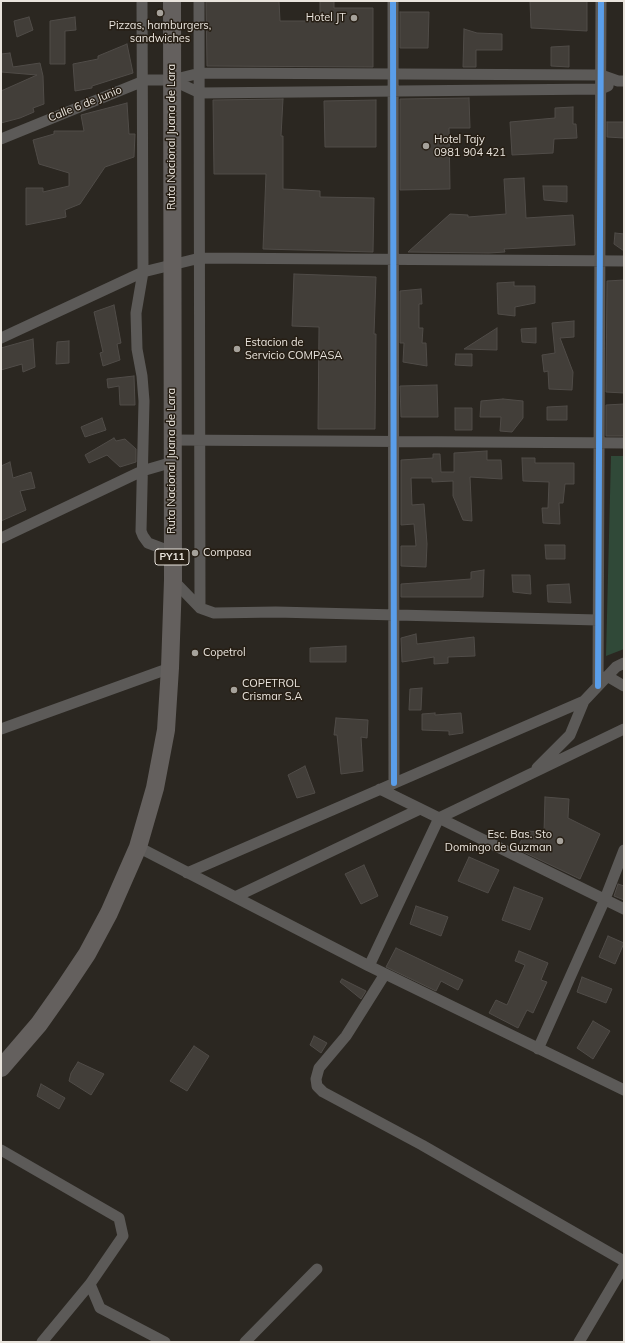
<!DOCTYPE html>
<html>
<head>
<meta charset="utf-8">
<style>
  body { margin:0 }
  #map { position:relative; width:625px; height:1343px; overflow:hidden; background:#2b2721; font-family:Mulish,sans-serif }
  canvas { display:block }
  .frame { position:absolute; inset:0; border:2px solid #e9e4dd; pointer-events:none }
</style>
</head>
<body>
<div id="map">
<canvas width="625" height="1343"></canvas>
<div class="frame"></div>
</div>
<script>
const ctx = document.querySelector('canvas').getContext('2d');
ctx.lineJoin = 'round';
function paint(path, color) { ctx.fillStyle = color; ctx.fill(path, 'evenodd'); }
const toPath = rows => new Path2D(rows.map(r => 'M' + r).join(''));
function strokePath(path, color, width, dash) { ctx.strokeStyle = color; ctx.lineWidth = width; ctx.lineCap = dash ? 'butt' : 'round'; ctx.setLineDash(dash || []); ctx.stroke(path); }
function write(font, color, halo, rows, align = 'center') {
  ctx.font = font + ' Mulish,sans-serif'; ctx.lineWidth = 3; ctx.setLineDash([]); ctx.textBaseline = 'middle'; ctx.strokeStyle = halo; ctx.fillStyle = color; for (const [text, x, y, turn = 0] of rows) {
    ctx.save(); ctx.translate(x, y); ctx.rotate((+turn || 0) * Math.PI / 180); ctx.textAlign = isNaN(turn) ? turn : align; if (halo) ctx.strokeText(text, 0, 0); ctx.fillText(text, 0, 0); ctx.restore();
  }
}
paint(toPath([
  [611,456,624,456,624,649,606,656]
]), '#304938');
const building = toPath([
  [279,1,280,21,320,21,320,1,334,1,334,8,373,8,373,67,207,66,206,2,279,1],
  [530,1,587,1,587,31,531,28,530,1],
  [400,12,429,12,428,48,400,48,400,12],
  [29,17,33,30,17,37,14,21,29,17],
  [75,17,76,30,65,31,65,64,50,64,50,21,75,17],
  [464,29,477,33,502,34,502,50,476,50,476,67,463,67,464,29],
  [127,44,133,73,92,86,92,88,75,91,73,64,98,59,98,56,127,44],
  [569,46,569,67,551,66,551,47,569,46],
  [10,53,13,67,40,63,43,76,44,104,33,108,34,112,20,118,1,123,1,91,37,75,1,72,1,54,10,53],
  [469,98,470,128,449,128,450,189,400,190,400,99,469,98],
  [283,99,281,136,283,136,283,189,320,191,320,197,374,198,373,252,263,249,266,174,214,174,213,100,283,99],
  [376,100,376,147,325,147,324,101,376,100],
  [127,103,129,134,135,134,134,157,105,167,80,204,65,210,66,217,26,225,26,188,43,188,43,192,69,186,69,173,39,164,33,140,54,134,54,131,84,131,81,115,127,103],
  [573,107,573,124,576,124,577,138,554,139,553,153,512,155,510,122,555,118,555,108,573,107],
  [607,122,624,122,624,138,607,137,607,122],
  [524,178,526,218,573,215,575,245,504,249,505,252,489,253,408,252,450,214,468,215,468,217,506,214,504,179,524,178],
  [543,186,567,186,567,202,544,200,543,186],
  [615,233,624,234,624,251,614,244,615,233],
  [294,274,376,277,374,334,376,334,375,429,318,429,319,327,292,326,294,274],
  [624,280,624,393,606,392,607,281,624,280],
  [514,282,514,286,535,286,535,303,515,307,515,316,498,314,497,283,514,282],
  [421,289,422,304,419,304,419,328,423,328,422,343,426,343,427,366,403,362,404,343,400,343,400,291,421,289],
  [114,305,121,343,117,344,120,360,103,366,100,353,103,352,94,312,114,305],
  [574,321,574,337,560,338,573,372,572,390,549,389,548,371,544,372,542,355,555,353,552,323,574,321],
  [497,328,497,350,464,349,497,328],
  [536,328,536,343,522,342,521,329,536,328],
  [33,339,35,367,23,372,22,364,1,370,1,348,33,339],
  [69,341,69,363,56,364,57,342,69,341],
  [456,354,472,354,472,366,455,365,456,354],
  [134,376,135,405,120,405,119,386,108,388,107,379,134,376],
  [437,385,438,417,401,417,400,386,437,385],
  [503,399,523,401,523,418,512,432,500,431,501,417,480,417,481,401,503,399],
  [624,404,624,436,606,436,606,405,624,404],
  [567,406,567,420,547,420,547,407,567,406],
  [455,408,472,408,472,430,455,430,455,408],
  [102,418,106,430,85,437,81,427,102,418],
  [114,438,116,441,125,439,136,449,136,462,120,467,107,455,89,463,85,455,114,438],
  [487,451,487,460,501,460,502,479,470,477,472,521,463,520,453,496,453,481,432,482,432,478,411,478,412,505,424,504,427,544,426,567,401,566,401,546,416,546,414,524,401,525,401,460,433,458,433,454,440,454,441,472,454,472,454,453,487,451],
  [522,458,535,458,535,463,574,463,574,484,565,484,563,503,559,503,560,524,543,523,542,508,548,508,549,482,523,481,522,458],
  [10,462,13,478,31,472,35,488,20,491,26,510,1,521,1,466,10,462],
  [545,545,565,545,565,559,546,559,545,545],
  [484,570,483,597,401,597,401,584,471,579,471,572,484,570],
  [512,575,530,575,531,594,513,592,512,575],
  [569,584,571,603,548,602,547,585,569,584],
  [416,634,417,644,474,637,475,656,448,657,448,663,434,664,434,657,402,662,401,638,416,634],
  [346,646,346,662,310,662,310,648,346,646],
  [422,688,421,710,409,710,410,689,422,688],
  [435,713,435,715,461,713,463,733,449,735,449,731,422,730,422,714,435,713],
  [336,718,368,720,367,738,361,737,363,771,341,774,337,735,334,735,336,718],
  [305,766,315,793,297,798,288,775,305,766],
  [545,797,569,799,568,818,600,834,580,879,517,849,526,831,544,832,545,797],
  [469,857,499,870,488,893,458,881,469,857],
  [364,865,378,896,361,904,345,874,364,865],
  [618,884,624,886,624,900,614,896,618,884],
  [514,887,543,898,530,930,502,920,514,887],
  [416,906,448,917,441,936,410,924,416,906],
  [608,936,624,943,615,964,599,957,608,936],
  [396,948,463,980,458,990,441,981,436,991,386,967,396,948],
  [519,951,548,963,541,980,547,982,533,1013,527,1010,518,1028,489,1013,496,1000,507,1005,525,965,515,961,519,951],
  [582,977,612,989,606,1003,577,992,582,977],
  [342,979,366,991,361,999,340,982,342,979],
  [593,1021,610,1031,593,1059,577,1048,593,1021],
  [314,1036,327,1043,321,1053,310,1045,314,1036],
  [194,1046,209,1056,187,1091,170,1081,194,1046],
  [78,1062,104,1074,91,1095,69,1081,71,1073,78,1062],
  [41,1084,65,1098,59,1109,37,1096,41,1084]
]);
paint(building, '#423e39');
strokePath(building, '#504c48', 1);
strokePath(toPath([
  [142,1,143,272,136,313,137,349,142,376,144,401,141,531,143,536,148,543,172,552],
  [199,1,200,608],
  [393,1,394,783],
  [172,80,200,93,601,89,608,86],
  [1,139,146,80,172,80,200,73,601,75,618,81,624,81],
  [1,338,143,272,200,258,624,261],
  [173,440,624,443],
  [1,538,142,471,173,462],
  [173,580,200,608,214,613,276,612,598,620],
  [607,676,624,686],
  [598,686,601,1],
  [1,729,170,668],
  [537,768,570,735,584,701],
  [380,789,624,909],
  [138,847,369,966,624,1090],
  [187,873,584,701,616,667,624,663],
  [235,897,420,809],
  [369,966,439,818,624,729],
  [385,974,346,1036,319,1068,316,1079,317,1086,323,1092,422,1145,624,1261],
  [538,1049,605,899,624,850],
  [1,1150,119,1218,123,1236,90,1284,100,1308,165,1342],
  [42,1342,90,1284],
  [245,1342,317,1269],
  [579,1342,624,1266]
]), '#5c5a58', 11);
strokePath(toPath([
  [1,1068,39,1024,63,990,87,954,109,913,138,847,155,788,166,730,170,668,173,580,172,1]
]), '#64605e', 18);
strokePath(toPath([
  [393,1,394,783],
  [598,686,601,1]
]), '#5a9eea', 6);
for (const [x, y, r, color] of [
  [160,13,4,"#a6a29b"],
  [354,18,4,"#a6a29b"],
  [426,146,4,"#a6a29b"],
  [237,349,4,"#a6a29b"],
  [195,553,4,"#a6a29b"],
  [195,653,4,"#a6a29b"],
  [234,690,4,"#a6a29b"],
  [560,841,4,"#a6a29b"]
]) { const dot = new Path2D(); dot.arc(x, y, r, 0, 2 * Math.PI); ctx.fillStyle = color; ctx.fill(dot); strokePath(dot, '#261e14', 1.5); }
for (const [x, y, w] of [
  [172,557,34]
]) { const box = new Path2D(); box.roundRect(x - w / 2, y - 8, w, 16, 3); ctx.fillStyle = '#261e14'; ctx.fill(box); strokePath(box, '#e9e4dd', 1); }
write('bold 10px', '#e9e4dd', null, [
  ["PY11",172,557]
]);
write('11px', '#e9e4dd', '#261e14', [
  ["Hotel JT",346,18,"right"],
  ["Pizzas, hamburgers,",160,26,"center"],
  ["sandwiches",160,39,"center"],
  ["Hotel Tajy",434,140],
  ["0981 904 421",434,153],
  ["Estacion de",245,343],
  ["Servicio COMPASA",245,356],
  ["Compasa",203,553],
  ["Copetrol",203,653],
  ["COPETROL",242,684],
  ["Crismar S.A",242,697],
  ["Esc. Bas. Sto",552,835,"right"],
  ["Domingo de Guzman",552,848,"right"]
], 'left');
write('11px', '#e9e4dd', '#261e14', [
  ["Calle 6 de Junio",85,104,-22],
  ["Ruta Nacional Juana de Lara",172,137,-90],
  ["Ruta Nacional Juana de Lara",172,461,-90]
]);
</script>
</body>
</html>
